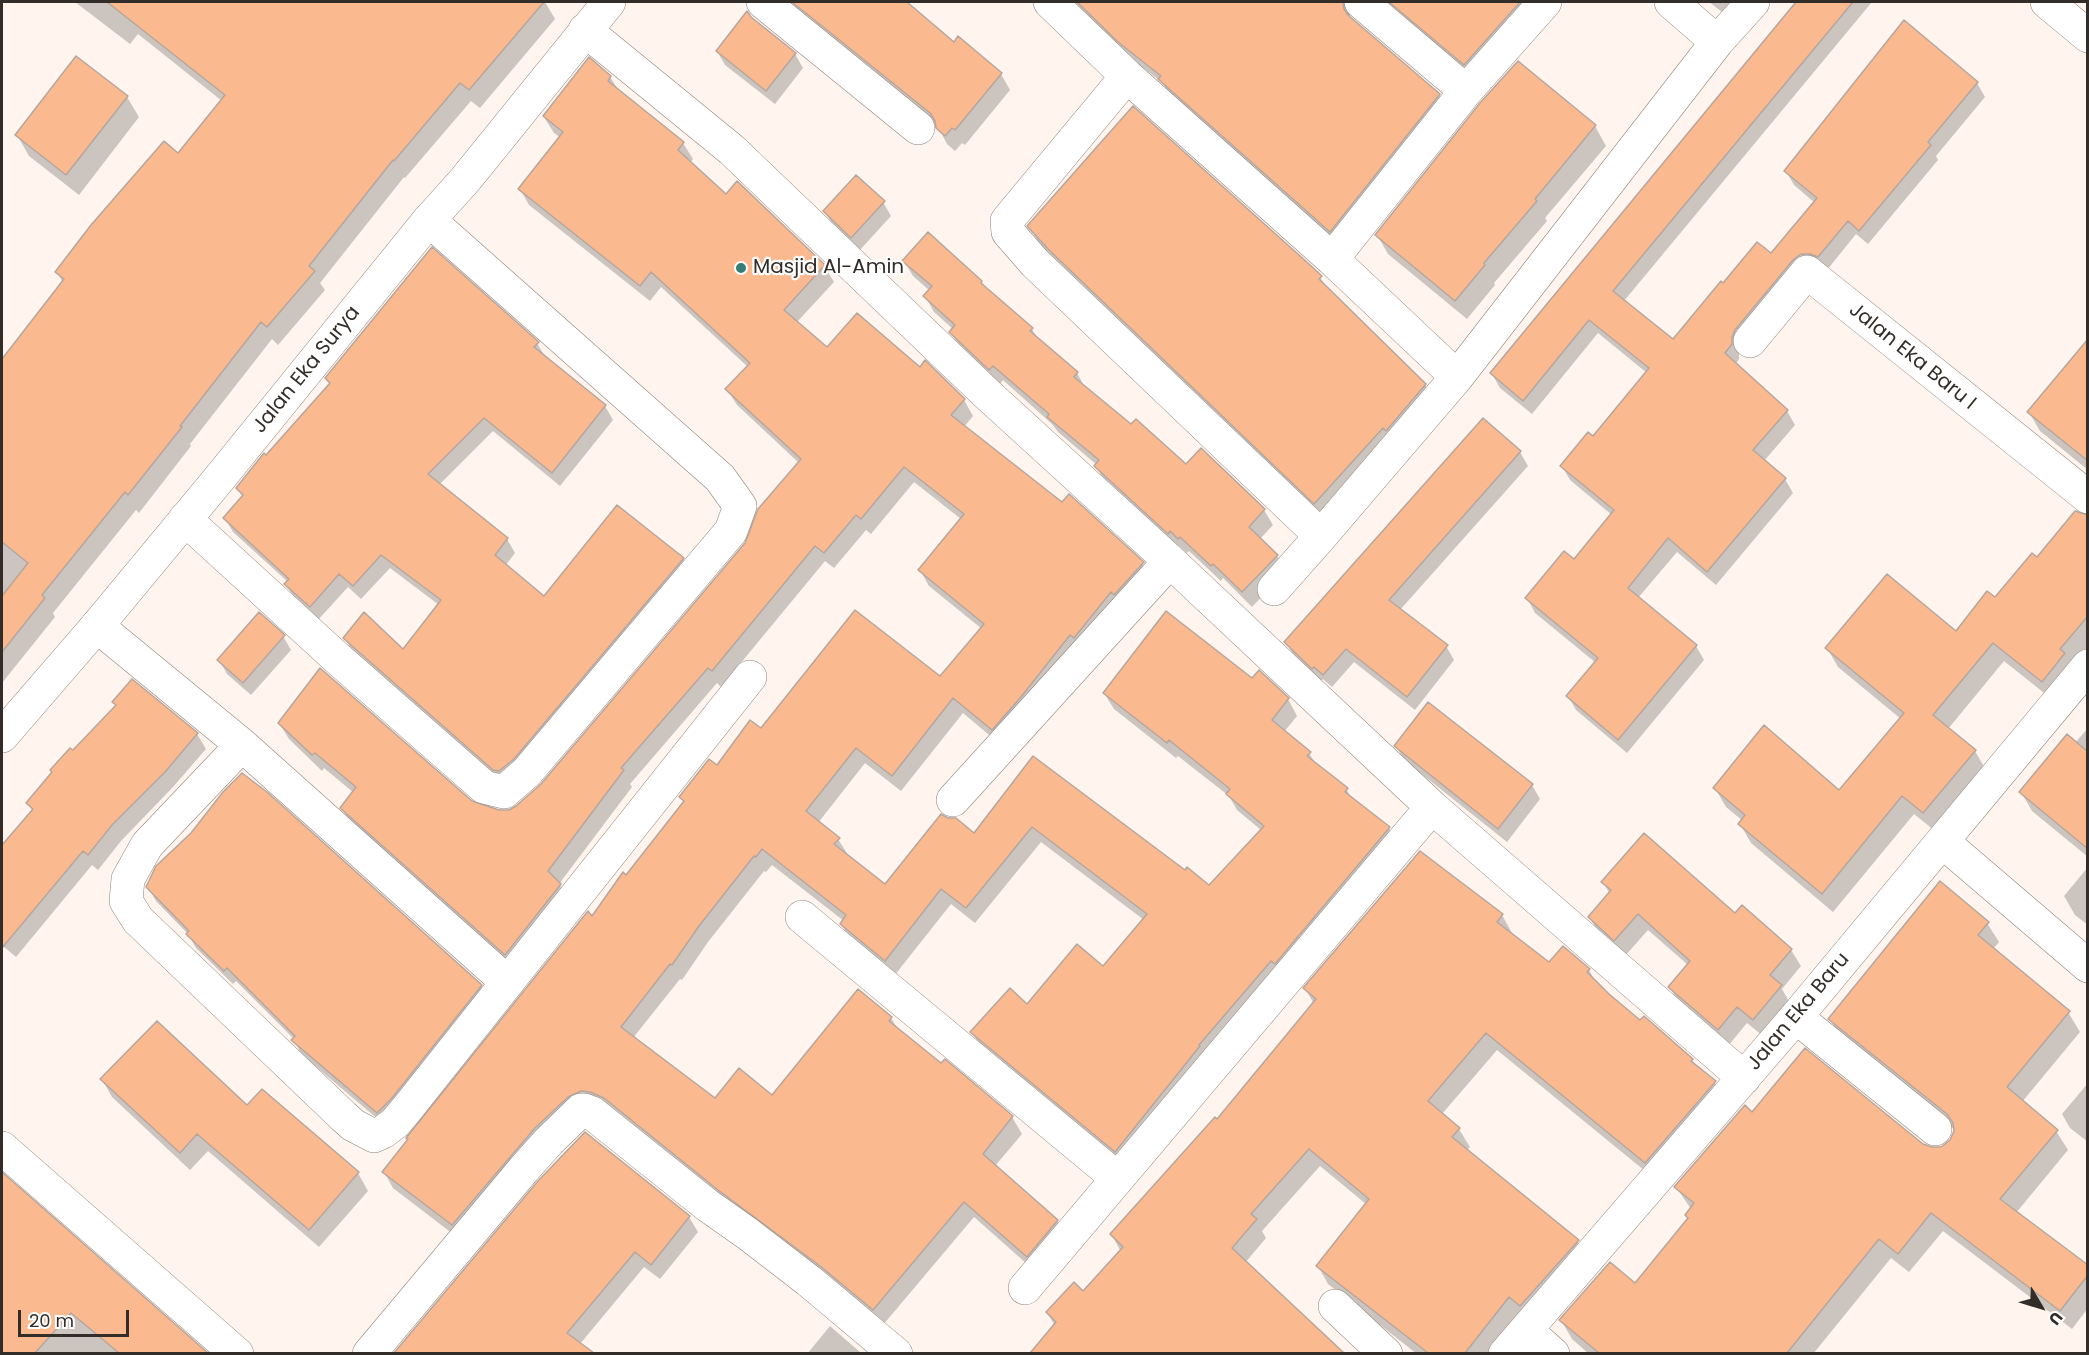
<!DOCTYPE html>
<html>
<head>
<meta charset="utf-8">
<style>
  body { margin:0 }
  #map { position:relative; width:2089px; height:1355px; overflow:hidden; background:#fff5ee; font-family:Poppins,sans-serif }
  canvas { display:block }
  .frame { position:absolute; inset:0; border:3px solid #332d29; pointer-events:none }
  .north { position:absolute; left:2011px; top:1277px; width:60px; height:60px; -webkit-text-stroke:4px #fff; paint-order:stroke; rotate:128deg; font-size:16px; font-weight:700; line-height:24px; text-align:center; color:#332d29 }
  .north::after { content:''; display:block; margin:auto; width:21px; height:27px; background:#332d29; clip-path:polygon(50% 0,100% 100%,50% 72%,0 100%) }
  .scale { position:absolute; left:18px; top:1310px; width:111px; height:27px; box-sizing:border-box; border:3px solid #332d29; border-top:0; padding-left:8px; font-size:18px; line-height:21px; white-space:nowrap; color:#332d29; -webkit-text-stroke:4px #fff; paint-order:stroke }
</style>
</head>
<body>
<div id="map">
<canvas width="2089" height="1355"></canvas>
<div class="frame"></div>
<div class="north">U</div>
<div class="scale">20 m</div>
</div>
<script>
const ctx = document.querySelector('canvas').getContext('2d');
ctx.lineJoin = 'round';
function paint(path, color) { ctx.fillStyle = color; ctx.fill(path, 'evenodd'); }
const toPath = rows => new Path2D(rows.map(r => 'M' + r).join(''));
function strokePath(path, color, width, dash) { ctx.strokeStyle = color; ctx.lineWidth = width; ctx.lineCap = dash ? 'butt' : 'round'; ctx.setLineDash(dash || []); ctx.stroke(path); }
function write(font, color, halo, rows, align = 'center') {
  ctx.font = font + ' Poppins,sans-serif'; ctx.lineWidth = 4.5; ctx.setLineDash([]); ctx.textBaseline = 'middle'; ctx.strokeStyle = halo; ctx.fillStyle = color; for (const [text, x, y, turn = 0] of rows) {
    ctx.save(); ctx.translate(x, y); ctx.rotate((+turn || 0) * Math.PI / 180); ctx.textAlign = isNaN(turn) ? turn : align; if (halo) ctx.strokeText(text, 0, 0); ctx.fillText(text, 0, 0); ctx.restore();
  }
}
paint(toPath([
  [75,2,545,2,555,19,480,108,471,101,405,178,404,177,320,283,325,290,278,345,272,339,190,444,191,446,139,513,136,510,53,613,55,617,2,683,2,362,63,283,57,272,179,156,222,101,138,34,130,44],
  [782,2,905,2,954,44,958,39,1001,74,1010,90,965,145,962,143,955,151,947,144,938,127],
  [1071,2,1359,2,1355,4,1350,14,1350,19,1439,95,1447,109,1338,245,1168,93,1163,83,1128,56],
  [1382,2,1543,2,1473,78],
  [1709,2,1730,2,1722,12],
  [1798,2,1872,2,1624,301,1674,341,1723,285,1771,255,1815,203,1794,185,1786,171,1977,83,1985,97,1936,156,1938,160,1868,244,1856,234,1827,270,1739,352,1739,359,1735,365,1787,411,1795,425,1764,461,1785,479,1793,493,1716,585,1677,552,1638,598,1696,646,1704,660,1627,753,1576,710,1568,696,1596,663,1535,613,1527,598,1574,561,1612,515,1570,480,1562,466,1593,438,1647,373,1598,333,1532,414,1500,388,1492,374],
  [750,18,795,54,803,68,775,104,725,65,717,51],
  [610,77,619,91,683,143,693,159,690,163,726,196,737,183,824,266,834,282,797,322,827,349,920,369,964,400,973,416,964,427,1142,563,1152,579,1001,745,963,713,901,791,865,763,818,823,838,839,848,855,885,886,975,835,1033,758,1185,872,1209,887,1261,830,1237,810,1229,796,1178,756,1176,758,1114,709,1104,693,1252,680,1288,699,1297,716,1284,732,1309,753,1317,766,1346,789,1353,800,1389,828,1398,845,1125,1167,981,1048,972,1032,1103,968,1144,920,1041,842,975,923,951,904,894,976,851,940,841,924,844,921,772,865,766,872,764,871,708,942,682,980,680,979,633,1038,715,1100,772,1097,891,1018,899,1031,941,1065,945,1062,1012,1117,1022,1134,995,1166,1057,1221,1066,1237,1036,1272,974,1217,883,1325,601,1108,462,1241,393,1188,384,1172,627,877,684,803,681,797,761,730,940,678,982,629,929,586,920,570,961,519,914,482,871,534,866,530,834,568,825,561,721,687,717,683,630,784,632,787,559,884,570,902,515,970,351,824,342,808,354,793,324,768,322,771,289,739,279,723,471,802,499,812,509,812,542,785,747,544,799,463,737,405,727,389,748,367,661,287,650,301,529,205,520,189,561,138,554,133,544,117],
  [127,97,139,117,79,195,29,156,17,135],
  [1595,126,1606,146,1545,218,1547,221,1494,283,1495,285,1467,319,1388,254,1377,235],
  [883,202,891,216,859,251,833,225,825,212],
  [1029,226,1320,277,1328,291,1425,385,1433,399,1323,517,1058,264,1037,240],
  [904,261,981,282,986,289,1032,329,1039,341,1077,373,1086,389,1131,426,1187,466,1264,510,1273,525,1260,539,1277,556,1286,571,1252,607,1223,578,1221,581,1189,551,1187,553,1179,546,1177,548,1105,482,1096,466,1097,465,1058,432,1052,424,1003,380,999,385,960,347,951,332,953,329,934,312,925,296,930,291,913,276],
  [537,343,546,358,605,406,613,420,560,486,493,431,439,485,507,539,515,553,505,566,545,598,683,559,691,573,502,784,353,653,345,638,403,652,439,605,390,568,361,599,348,587,318,620,294,598,286,584,288,582,233,532,225,518,243,497,237,488,330,385,326,379],
  [2088,347,2088,470,2040,431,2029,412],
  [1483,420,1520,452,1528,466,1400,610,1446,646,1454,660,1415,710,1354,662,1332,687,1323,679,1321,682,1294,656,1286,642],
  [2088,517,2088,647,2072,667,2053,700,2004,661,1948,729,1975,751,1986,770,1935,831,1914,814,1833,912,1751,843,1740,824,1743,821,1726,807,1715,788,1840,792,1901,719,1838,667,1827,648,1956,633,2037,559],
  [283,636,291,650,251,695,227,674,219,660],
  [114,702,197,734,206,749,173,787,121,841,98,870,92,865,16,957,3,946,2,947,2,847,33,812,28,804,117,706],
  [2088,728,2088,857,2032,811,2021,792,2075,743],
  [1396,746,1532,785,1540,799,1507,842,1404,760],
  [193,834,481,986,489,999,386,1126,301,1054,294,1039,236,981,233,984,196,948,188,934,156,901,148,887],
  [2088,867,2088,925,2075,915,2064,896],
  [1603,882,1735,915,1791,950,1801,966,1782,989,1790,1003,1763,1036,1747,1023,1728,1046,1679,1004,1670,987,1688,965,1648,930,1625,956,1599,934,1590,918,1610,894],
  [1502,915,1512,933,1511,935,1549,964,1589,970,1599,988,1640,1022,1644,1018,1692,1060,1697,1068,1714,1082,1725,1100,1656,1180,1497,1050,1442,1114,1459,1129,1470,1147,1466,1151,1577,1241,1588,1259,1490,1354,1417,1354,1328,1284,1318,1266,1366,1204,1320,1166,1262,1231,1266,1238,1245,1263,1342,1354,1031,1354,1055,1326,1047,1312,1083,1293,1121,1252,1112,1235,1217,1121,1314,1004,1305,988],
  [1987,923,1999,942,1993,949,2068,1012,2080,1032,2022,1102,2056,1131,2068,1150,2016,1213,2088,1267,2088,1308,2072,1329,1943,1231,1909,1272,1891,1258,1813,1354,1589,1354,1572,1339,1561,1320,1635,1285,1689,1219,1691,1209,1676,1187,1753,1114,1922,1145,1931,1149,1942,1148,1951,1141,1955,1130,1841,1038,1830,1019],
  [102,1079,247,1107,358,1173,368,1191,319,1247,208,1151,190,1170,112,1097],
  [2088,1083,2088,1142,2070,1128,2062,1114],
  [2,1175,206,1354,2,1354],
  [539,1182,689,1217,698,1232,660,1279,644,1267,580,1344,591,1354,396,1354],
  [830,1326,861,1353,862,1354,807,1354]
]), '#0003');
const building = toPath([
  [107,2,544,2,469,90,460,83,394,161,393,160,309,266,315,271,267,327,261,322,180,426,182,427,128,495,125,492,42,595,45,598,2,652,2,596,28,563,2,542,2,359,64,279,55,272,91,225,164,141,178,153,225,95,107,2],
  [792,2,907,2,954,42,958,36,1002,73,955,130,952,128,945,136,936,128,935,121,930,113,792,2],
  [1077,2,1343,2,1344,9,1349,16,1440,94,1330,232,1158,79,1161,76,1118,42,1077,2],
  [1389,2,1520,2,1464,65,1389,2],
  [1796,2,1853,2,1613,291,1673,339,1721,281,1723,283,1757,242,1771,253,1817,198,1784,171,1904,20,1978,82,1928,142,1931,145,1859,231,1848,221,1818,257,1810,254,1801,254,1793,260,1735,330,1732,337,1732,344,1725,353,1788,410,1753,450,1786,478,1707,572,1668,538,1628,588,1697,645,1618,740,1566,696,1598,658,1525,598,1564,551,1574,559,1614,510,1560,466,1588,432,1593,436,1649,368,1589,320,1523,401,1490,373,1796,2],
  [747,11,751,17,796,53,766,91,716,51,747,11],
  [76,56,128,96,66,175,15,135,76,56],
  [589,57,611,76,608,81,684,142,678,150,726,194,737,181,825,265,784,310,827,347,857,313,920,367,925,360,965,399,951,415,1062,502,1069,494,1144,562,1114,595,1111,592,1074,638,1070,635,1021,697,992,730,953,698,892,776,856,748,806,811,840,838,834,844,885,884,941,814,948,818,956,818,974,833,1033,756,1185,870,1187,867,1209,885,1264,826,1226,794,1230,789,1169,740,1167,743,1103,693,1166,611,1252,678,1259,670,1289,698,1272,720,1311,752,1307,756,1348,788,1345,792,1390,827,1275,964,1271,961,1199,1045,1200,1046,1115,1152,970,1032,1010,988,1027,1004,1077,944,1103,966,1147,914,1032,827,966,908,941,889,885,961,840,924,846,915,762,849,756,857,754,856,699,926,672,965,670,964,621,1027,715,1098,739,1068,772,1095,858,989,892,1017,889,1021,941,1063,945,1059,1013,1116,983,1154,1058,1220,1027,1257,964,1202,873,1310,820,1266,718,1190,604,1098,590,1092,581,1091,568,1097,535,1128,452,1225,382,1172,408,1139,406,1138,588,911,592,916,623,872,626,875,684,801,679,797,709,759,717,765,750,720,761,728,855,610,940,676,984,624,918,570,964,514,904,467,861,519,856,515,824,553,815,546,712,671,708,668,621,768,624,770,548,871,561,884,505,955,340,808,356,787,315,753,312,755,278,723,320,668,472,801,499,810,509,810,516,806,541,784,745,543,758,509,801,459,725,389,750,363,651,272,640,286,518,189,563,132,543,116,589,57],
  [1518,61,1596,125,1535,199,1537,201,1484,263,1485,265,1455,301,1375,235,1480,103,1518,61],
  [1133,106,1309,264,1322,276,1319,279,1426,384,1386,431,1383,428,1314,504,1049,250,1027,226,1133,106],
  [856,175,885,201,851,238,823,211,856,175],
  [928,232,982,281,981,283,1033,328,1030,331,1078,372,1074,377,1131,424,1136,419,1186,464,1201,448,1265,509,1249,527,1278,555,1242,592,1213,564,1211,566,1180,537,1178,539,1170,531,1168,534,1094,466,1099,460,1047,417,1049,414,993,366,989,370,949,332,955,325,923,296,932,286,902,261,928,232],
  [432,247,539,342,534,347,606,405,552,473,484,418,428,474,508,538,495,555,544,596,617,505,684,558,514,759,499,771,493,770,343,638,364,612,403,649,441,600,381,555,353,586,339,574,310,607,284,584,289,579,223,518,243,495,236,488,264,453,266,455,330,383,325,378,432,247],
  [2088,339,2088,461,2027,412,2088,339],
  [1483,418,1521,451,1389,600,1448,645,1407,697,1346,649,1323,675,1314,667,1312,669,1284,642,1483,418],
  [2075,511,2088,515,2088,616,2060,649,2065,653,2042,682,1993,643,1933,715,1976,750,1923,813,1902,796,1822,894,1738,824,1745,815,1713,788,1764,725,1839,790,1904,713,1825,648,1887,574,1956,631,1987,591,1995,597,2032,553,2037,557,2075,511],
  [259,612,285,635,243,683,217,660,259,612],
  [132,679,198,733,165,772,112,825,88,855,83,851,2,948,2,845,33,809,26,803,52,772,50,770,70,748,73,750,116,705,112,702,132,679],
  [1428,702,1533,784,1498,829,1394,746,1428,702],
  [2067,734,2088,752,2088,849,2019,792,2067,734],
  [242,773,267,792,482,985,392,1098,377,1113,291,1040,295,1036,227,968,224,971,186,934,189,931,146,887,156,866,191,833,223,792,242,773],
  [1644,833,1735,913,1742,905,1792,949,1770,975,1782,985,1753,1020,1737,1007,1718,1030,1668,987,1690,961,1638,914,1614,941,1588,917,1611,890,1601,882,1644,833],
  [1420,851,1503,914,1497,922,1549,962,1563,946,1590,969,1587,972,1609,994,1640,1020,1644,1016,1693,1059,1691,1061,1716,1081,1645,1163,1486,1033,1428,1101,1460,1128,1452,1137,1579,1240,1520,1306,1509,1297,1465,1353,1428,1353,1316,1266,1369,1199,1309,1149,1251,1214,1257,1219,1232,1248,1344,1353,1030,1353,1056,1322,1046,1312,1074,1282,1083,1291,1123,1247,1110,1234,1215,1117,1217,1119,1316,999,1303,988,1420,851],
  [1940,881,1989,922,1978,935,2070,1011,2007,1087,2058,1130,2000,1199,2088,1265,2088,1275,2060,1311,1931,1213,1898,1254,1879,1239,1787,1353,1599,1353,1559,1320,1610,1262,1635,1283,1688,1218,1685,1215,1694,1203,1674,1187,1745,1105,1752,1112,1805,1048,1923,1144,1932,1147,1941,1147,1950,1140,1954,1131,1953,1123,1947,1114,1828,1019,1940,881],
  [157,1021,247,1105,262,1089,359,1172,309,1230,197,1134,180,1153,100,1079,157,1021],
  [585,1132,690,1216,651,1265,635,1252,567,1333,594,1353,394,1353,538,1181,585,1132],
  [2,1172,208,1353,119,1353,71,1313,35,1353,2,1353,2,1172]
]);
paint(building, '#fbb98f');
strokePath(building, '#b6a69d', 1.5);
const minor = toPath([
  [763,2,918,128],
  [1050,2,1127,76,1332,259,1466,91,1545,2],
  [1361,2,1466,91],
  [1671,2,1717,42],
  [2047,2,2088,36],
  [585,30,732,150,987,394,1170,561,1432,807,1744,1078],
  [1127,76,1010,217,1007,221,1008,232,1035,263,1321,536,1457,377,1717,42,1753,2],
  [1332,259,1457,377],
  [1750,341,1807,272,2088,497],
  [185,519,337,658,484,787,504,792,527,772,731,531,740,506,720,478,429,220],
  [1274,589,1321,536],
  [97,626,242,745,507,982],
  [242,745,147,845,128,879,126,901,138,920,343,1116,353,1125,374,1136,383,1132,395,1123,406,1110,750,677],
  [953,800,1170,561],
  [1943,842,2088,966],
  [802,917,1117,1178],
  [1796,1017,1935,1129],
  [2,1148,237,1354],
  [1025,1288,1432,807],
  [1335,1306,1386,1354],
  [1526,1330,1553,1354],
  [369,1354,524,1169,549,1141,581,1110,584,1110,592,1113,707,1205,748,1234,809,1281,896,1354],
  [1505,1354,1796,1017,2088,666]
]);
const tertiary = toPath([
  [2,736,97,626,218,480,429,220,465,180,609,2]
]);
strokePath(minor, '#908278', 34);
strokePath(tertiary, '#908278', 34);
strokePath(minor, '#fff', 33);
strokePath(tertiary, '#fff', 33);
for (const [x, y, r, color] of [
  [741,268,6,"#367c74"]
]) { const dot = new Path2D(); dot.arc(x, y, r, 0, 2 * Math.PI); ctx.fillStyle = color; ctx.fill(dot); strokePath(dot, '#fff', 2); }
write('20px', '#332d29', '#fff', [
  ["Masjid Al-Amin",753,268]
], 'left');
write('20px', '#332d29', '#fff', [
  ["Jalan Eka Baru I",1912,357,39],
  ["Jalan Eka Surya",307,370,-51],
  ["Jalan Eka Baru",1799,1012,-50]
]);
</script>
</body>
</html>
